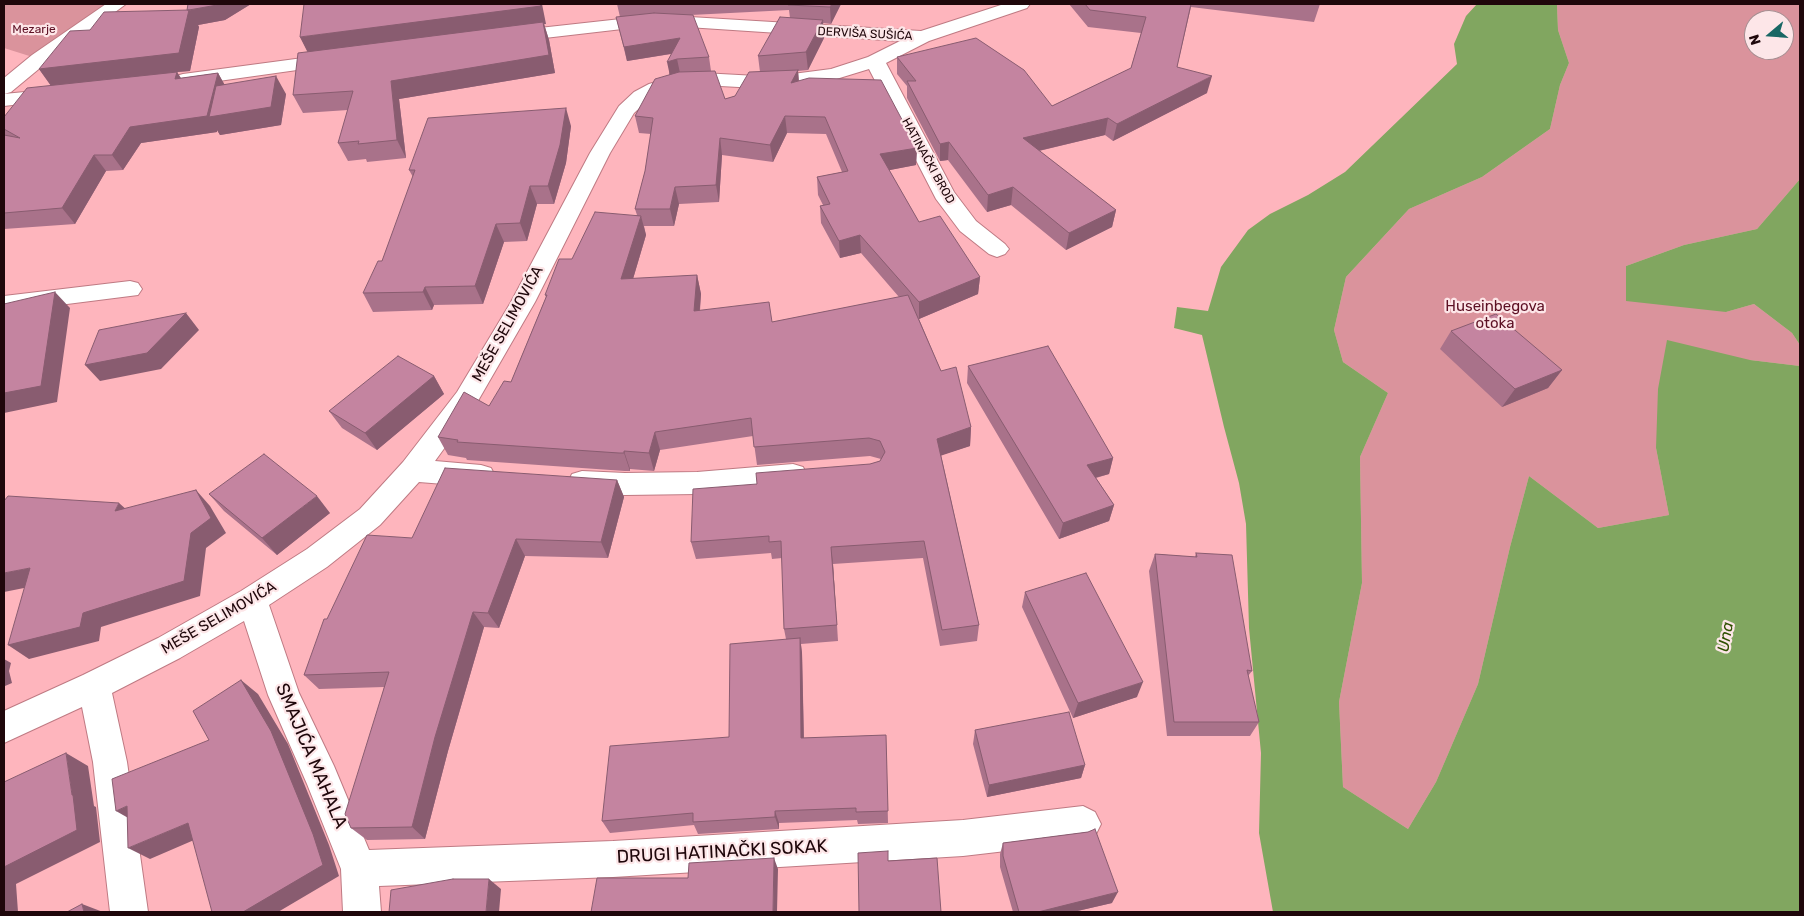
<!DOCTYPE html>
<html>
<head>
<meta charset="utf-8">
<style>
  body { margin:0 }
  #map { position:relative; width:1804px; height:916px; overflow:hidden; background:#feb5bd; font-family:Rubik,sans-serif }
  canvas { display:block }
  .frame { position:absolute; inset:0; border:5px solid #1f070b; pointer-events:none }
  .north { position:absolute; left:1744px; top:10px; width:50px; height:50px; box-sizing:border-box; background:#fde6e8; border:1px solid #a48d90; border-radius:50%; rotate:252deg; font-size:14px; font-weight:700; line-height:20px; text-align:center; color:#1f070b }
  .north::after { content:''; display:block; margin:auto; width:18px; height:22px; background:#196764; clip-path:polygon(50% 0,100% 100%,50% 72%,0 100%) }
</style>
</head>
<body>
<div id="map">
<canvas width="1804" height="916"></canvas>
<div class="frame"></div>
<div class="north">N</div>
</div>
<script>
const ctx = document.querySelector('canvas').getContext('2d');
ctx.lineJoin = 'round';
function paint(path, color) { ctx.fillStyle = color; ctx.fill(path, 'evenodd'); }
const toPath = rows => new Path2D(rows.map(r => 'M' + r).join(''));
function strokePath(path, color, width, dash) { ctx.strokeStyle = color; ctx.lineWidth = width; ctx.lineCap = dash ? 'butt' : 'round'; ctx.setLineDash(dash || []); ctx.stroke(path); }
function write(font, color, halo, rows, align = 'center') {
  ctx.font = font + ' Rubik,sans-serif'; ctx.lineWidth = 4.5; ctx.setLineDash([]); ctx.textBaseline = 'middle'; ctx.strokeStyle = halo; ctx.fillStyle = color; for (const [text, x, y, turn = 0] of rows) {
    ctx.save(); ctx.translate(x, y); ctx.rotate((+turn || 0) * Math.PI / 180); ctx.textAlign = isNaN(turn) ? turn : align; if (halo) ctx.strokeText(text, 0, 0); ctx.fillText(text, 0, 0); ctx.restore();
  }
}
paint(toPath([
  [4,4,117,4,39,59,4,48],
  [1560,4,1800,4,1800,179,1757,229,1684,245,1626,266,1726,312,1754,304,1792,333,1800,345,1800,366,1750,360,1656,448,1669,515,1598,528,1529,476,1510,547,1478,684,1436,782,1408,829,1343,787,1339,702,1362,583,1360,457,1388,393,1343,362,1334,330,1346,277,1409,209,1482,177,1550,129,1560,85,1569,63,1558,30,1557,5],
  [1754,20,1784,20,1784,50,1754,50]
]), '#da939c');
paint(toPath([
  [1477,4,1560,4,1557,5,1558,30,1569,63,1560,85,1550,129,1482,177,1409,209,1346,277,1334,330,1343,362,1388,393,1360,457,1362,583,1339,702,1343,787,1408,829,1436,782,1478,684,1510,547,1529,476,1598,528,1669,515,1656,448,1658,389,1667,340,1750,360,1800,366,1800,912,1273,912,1259,833,1261,753,1249,628,1246,524,1239,483,1224,427,1202,335,1174,328,1177,307,1208,311,1221,267,1248,230,1270,214,1308,195,1345,172,1457,64,1454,44,1466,16],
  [1800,179,1800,345,1792,333,1754,304,1726,312,1626,301,1626,266,1684,245,1757,229]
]), '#81a660');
const minor = toPath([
  [106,4,126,4,46,63,11,92,4,94,4,78,32,55,106,4],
  [1004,4,1030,4,1027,8,929,41,886,63,954,192,976,221,1005,244,1009,249,1005,254,997,257,989,254,960,231,936,199,869,69,833,80,785,87,757,88,702,85,682,87,663,92,648,100,634,113,610,153,535,302,475,406,435,461,481,465,491,468,495,476,491,484,481,487,419,482,380,525,327,567,269,605,299,693,334,766,369,850,613,841,963,820,1083,806,1095,812,1101,824,1095,836,1083,842,963,856,613,877,379,886,381,912,343,912,341,869,307,784,268,695,244,621,180,658,112,693,127,762,148,912,110,912,93,762,82,707,4,743,4,711,83,675,158,638,241,591,307,549,360,509,403,462,457,392,511,302,590,153,619,106,634,92,649,84,680,75,702,73,757,76,785,75,831,69,868,57,900,41,657,25,510,42,503,40,501,36,503,32,657,15,921,31,1004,4],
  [333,54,340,56,342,60,340,64,183,86,176,84,173,80,176,76,183,74,333,54],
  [56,89,63,91,66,95,63,99,4,106,4,94,56,89],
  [130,281,138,283,142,289,138,295,4,312,4,296,130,281],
  [793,464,803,467,807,475,803,483,793,486,697,494,625,495,582,493,572,490,568,482,572,474,582,471,625,473,697,472,793,464]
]);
strokePath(minor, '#bf7a83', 2);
paint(minor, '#fff');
paint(toPath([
  [188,4,251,4,225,20,198,25,199,27,190,71,177,72,181,78,218,73,224,84,286,94,281,125,220,135,217,130,217,132,141,143,123,170,106,171,75,224,4,229,4,135,5,136,4,134,4,117,51,86,39,69,90,30,187,10],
  [617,4,841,4,831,24,823,23,824,38,808,70,798,71,799,81,917,148,916,165,889,170,919,222,980,277,978,294,919,319,941,371,971,427,970,446,941,455,979,625,977,641,940,646,923,558,833,564,838,641,801,644,802,653,804,738,886,735,888,823,858,824,857,820,779,823,779,829,698,834,694,825,610,833,602,821,729,737,786,639,784,629,782,558,772,559,771,553,696,559,691,542,757,484,870,464,880,461,881,459,870,456,757,465,753,436,660,450,654,471,630,469,630,471,625,471,467,460,466,458,448,455,438,437,489,406,511,382,546,297,545,295,572,259,637,215,635,209,645,171,651,134,639,133,635,116,669,75,671,54,627,61,616,17,620,17],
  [789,10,790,18,758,56,760,72,735,96,725,99,711,71,709,57,691,15],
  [787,133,826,134,842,172,817,177,818,195,823,205,820,206,821,223,840,258,861,253,899,297,772,322,700,311,701,294,697,275,633,279,646,235,644,226,674,226,679,204,719,202,722,155,773,162],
  [1069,4,1320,4,1314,22,1191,7,1177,67,1207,93,1113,141,1105,135,1039,151,1116,210,1112,227,1066,250,1011,205,987,212,948,160,940,161,907,98,907,86,897,74,897,57,1052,106,1131,68,1141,33,1088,27],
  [544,24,549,40,555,73,399,99,406,158,367,162,366,159,348,161,338,143,348,110,303,113,293,95,308,52,300,37,546,24],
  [571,126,566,163,554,204,537,204,527,241,504,242,483,304,434,305,432,310,373,312,363,293,382,261,413,177,409,170],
  [1451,331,1562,370,1548,388,1502,407,1440,349],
  [968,366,1113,458,1109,474,1096,478,1114,505,1109,521,1059,539,967,383],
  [434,376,444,394,377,450,342,428,329,411],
  [617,480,624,497,608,558,525,556,499,628,484,627,448,751,425,839,367,840,351,828,384,687,319,689,304,675,327,619,412,538],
  [209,494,330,513,277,555,224,511],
  [1196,553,1252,671,1248,676,1259,722,1250,736,1167,736,1149,571,1155,554,1195,557],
  [1025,592,1137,697,1073,718,1022,607],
  [975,730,1085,765,1081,778,987,797,973,744],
  [1088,832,1112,903,1073,912,1013,912,1000,867,1000,854,1003,843]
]), '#a9728a');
paint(toPath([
  [219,4,251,4,225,20,198,25,199,27,190,71,177,72,186,87,52,87,39,69,187,11],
  [542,4,546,24,544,24,549,40,555,73,399,99,406,158,397,140,391,81,309,55,300,37],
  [832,4,841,4,831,24,830,7],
  [823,20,824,38,808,70,806,52],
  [680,38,682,52,627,61,624,47],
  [677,59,680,73,670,76,667,62],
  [798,70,799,87,791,83],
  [218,73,227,89,276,76,286,94,281,125,220,135,217,130,217,132,141,143,123,170,112,155,130,127],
  [1212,76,1207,93,1113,141,1117,124],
  [566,108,571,126,566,163,554,204,548,186],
  [785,116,787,133,773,162,770,145],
  [1108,118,1105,135,1021,155,1023,138],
  [720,138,722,155,719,202,716,185],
  [949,142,948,160,940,161,940,144],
  [917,148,916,165,880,172,880,154],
  [94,155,106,171,75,224,62,208],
  [530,186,537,204,527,241,520,223],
  [675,187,679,204,674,226,670,209],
  [1013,187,1011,205,987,212,988,195],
  [1116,210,1112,227,1066,250,1069,233],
  [641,216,646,235,627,299,621,279],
  [496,224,504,242,483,304,475,286],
  [860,235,861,253,840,258,839,241],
  [697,275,701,294,698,330,694,311],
  [980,277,978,294,919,319,919,302],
  [425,287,434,305,432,310,423,292],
  [55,292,70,308,57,402,4,413,4,393],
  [186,313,199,330,161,369,100,381,85,365],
  [1562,370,1548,388,1502,407,1515,389],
  [434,376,444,394,377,450,365,433],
  [971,427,970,446,937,457,937,439],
  [655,432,660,450,654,471,649,453],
  [624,451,630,469,630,471,624,453],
  [1113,458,1109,474,1083,481,1087,465],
  [617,480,624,497,608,558,601,542],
  [196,490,210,506,226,533,206,548,200,596,101,627,99,641,29,659,8,645,83,613],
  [317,496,330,513,277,555,262,538],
  [119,503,136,518,115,511],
  [1114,505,1109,521,1059,539,1063,523],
  [516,539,525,556,499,628,488,613],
  [831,547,833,564,838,641,837,625],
  [30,568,49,583,4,592,4,573],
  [473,612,484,627,448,751,425,839,412,827,435,737],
  [800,638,802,653,804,751,801,738],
  [4,659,11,663,9,671,12,683,5,686,4,689],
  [241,680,258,694,288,744,329,845,339,876,278,912,243,912],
  [1143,682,1137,697,1073,718,1078,703],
  [66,753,88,766,94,806,96,807,100,842,16,884,18,912,4,912,4,867,72,795],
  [1085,765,1081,778,987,797,989,785],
  [127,806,137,823,116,811],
  [775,811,779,823,779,829,775,817],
  [188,823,208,834,150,859,128,848],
  [774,858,778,869,777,912,773,912],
  [489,879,501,889,499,912,486,912],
  [1118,892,1112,903,1073,912,1038,912],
  [82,904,103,912,84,912]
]), '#895c70');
const building = toPath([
  [188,4,219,4,217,5,189,10,187,10,188,4],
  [304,4,540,4,541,6,300,37,304,4],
  [789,4,832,4,830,7,788,5,789,4],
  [1085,4,1191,4,1177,67,1212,76,1117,124,1108,118,1023,138,1116,210,1069,233,1013,187,988,195,949,142,940,144,907,81,916,81,897,57,976,38,1024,70,1052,106,1131,68,1146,17,1090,10,1085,4],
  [189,10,179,53,39,69,70,31,90,30,104,12,189,10],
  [654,13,693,15,709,57,677,59,667,62,680,38,624,47,616,17,654,13],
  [780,17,823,20,806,52,758,56,780,17],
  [543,22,549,55,391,81,397,140,358,144,359,141,338,143,353,91,293,95,298,53,543,22],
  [798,70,791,83,809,78,881,80,917,148,880,154,919,222,940,216,980,277,919,302,860,235,839,241,820,206,830,204,817,177,848,171,825,117,785,116,770,145,720,138,716,185,675,187,670,209,635,209,645,171,653,118,635,116,655,79,679,72,715,71,725,99,735,96,749,72,798,70],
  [177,72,175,79,218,73,207,116,130,127,112,155,94,155,62,208,4,213,4,135,20,138,4,129,4,117,27,88,177,72],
  [276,76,271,107,209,117,216,86,276,76],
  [566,108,560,145,548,186,530,186,520,223,496,224,475,286,425,287,423,292,363,293,378,261,382,261,415,170,409,170,428,118,566,108],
  [595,212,641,216,621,279,697,275,694,311,769,302,772,322,908,295,941,371,956,367,971,427,937,439,979,625,942,630,924,541,831,547,837,625,784,629,781,541,769,542,769,536,691,542,693,489,757,484,756,473,870,464,880,461,885,452,880,441,869,438,754,447,751,418,655,432,649,453,624,451,624,453,619,453,457,442,458,440,438,437,464,392,489,406,504,381,511,382,547,295,545,295,559,259,572,259,595,212],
  [55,292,41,386,4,393,4,304,55,292],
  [186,313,147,353,85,365,99,330,186,313],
  [1496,314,1562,370,1515,389,1451,331,1496,314],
  [1048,346,1113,458,1087,465,1114,505,1063,523,968,366,1048,346],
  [398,356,434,376,365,433,329,411,398,356],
  [264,454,317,496,262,538,209,494,264,454],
  [445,468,617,480,601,542,516,539,488,613,473,612,435,737,412,827,351,828,345,814,389,672,304,675,324,619,327,619,367,535,412,538,445,468],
  [196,490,211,518,191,533,184,581,83,613,80,627,8,645,30,568,4,573,4,501,8,496,119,503,115,511,196,490],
  [1196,553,1232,555,1252,671,1247,670,1259,722,1174,722,1155,554,1197,557,1196,553],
  [1086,573,1143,682,1078,703,1025,592,1086,573],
  [800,638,801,738,886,735,888,811,856,812,856,808,775,811,775,817,693,822,693,813,602,821,610,746,729,737,730,644,800,638],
  [241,680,271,731,313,834,323,865,243,912,212,912,188,823,128,848,127,806,116,811,112,779,209,740,193,711,241,680],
  [1069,712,1085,765,989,785,975,730,1069,712],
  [66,753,72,795,73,795,77,830,4,867,4,782,66,753],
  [1095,829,1118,892,1038,912,1019,912,1003,856,1003,843,1088,832,1095,829],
  [888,851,888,861,937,858,941,912,859,912,858,853,888,851],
  [774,858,773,912,591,912,597,878,688,878,689,863,774,858],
  [453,879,489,879,486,912,389,912,391,890,453,879],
  [82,904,84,912,67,912,82,904]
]);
paint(building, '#c484a0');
strokePath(building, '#895c70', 1);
write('12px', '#5d1024', '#fde6e8', [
  ["Mezarje",34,30]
]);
write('12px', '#1f070b', '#fde6e8', [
  ["DERVIŠA SUŠIĆA",865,34,3],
  ["HATINAČKI BROD",928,161,61]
]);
write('15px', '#5d1024', '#fde6e8', [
  ["Huseinbegova",1495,307],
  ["otoka",1495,324]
]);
write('15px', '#1f070b', '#fde6e8', [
  ["MEŠE SELIMOVIĆA",508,324,-61],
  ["MEŠE SELIMOVIĆA",219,618,-30]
]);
write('italic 16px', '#2f5000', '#fde6e8', [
  ["Una",1726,637,-80]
]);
write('18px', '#1f070b', '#fde6e8', [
  ["SMAJIĆA MAHALA",311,756,67],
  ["DRUGI HATINAČKI SOKAK",722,852,-3]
]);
</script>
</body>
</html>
